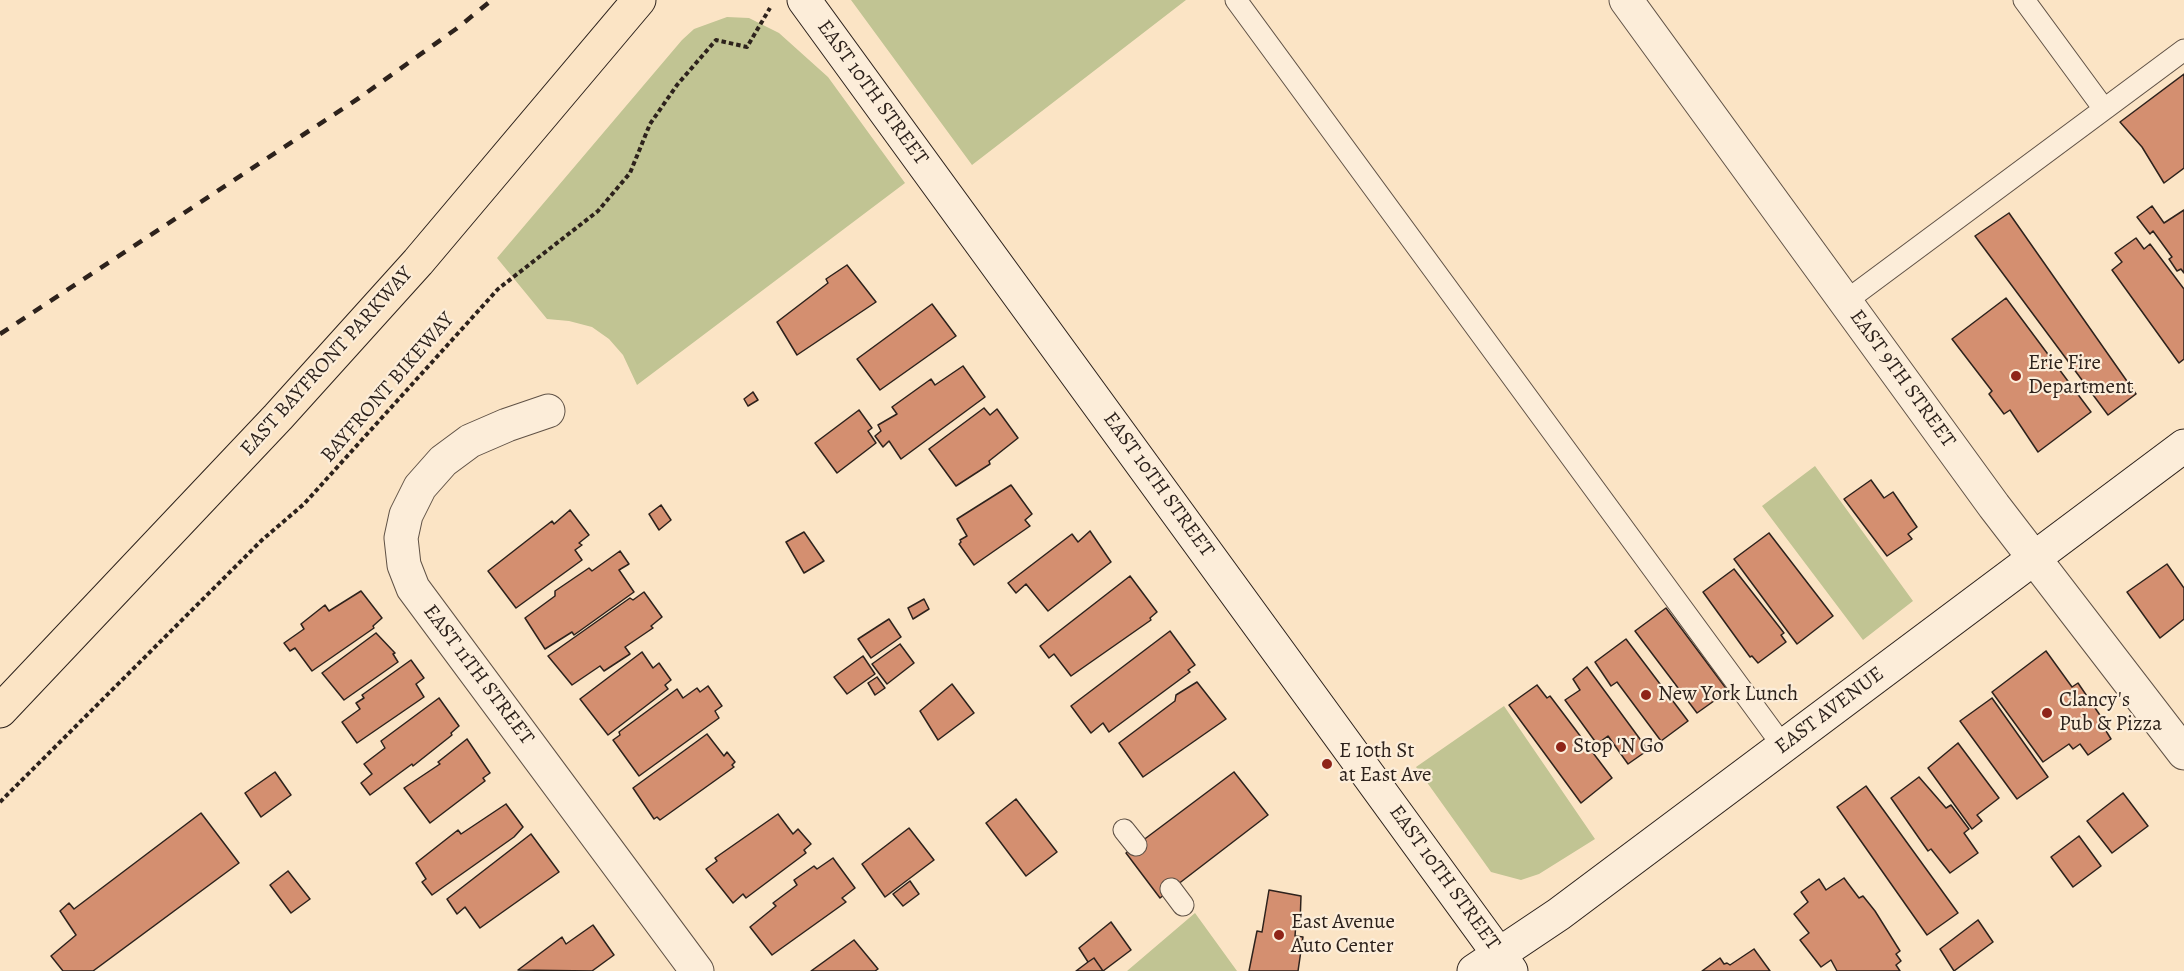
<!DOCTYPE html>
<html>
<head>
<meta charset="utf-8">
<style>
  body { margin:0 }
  canvas { display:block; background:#fbe4c5 }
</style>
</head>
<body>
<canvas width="2184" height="971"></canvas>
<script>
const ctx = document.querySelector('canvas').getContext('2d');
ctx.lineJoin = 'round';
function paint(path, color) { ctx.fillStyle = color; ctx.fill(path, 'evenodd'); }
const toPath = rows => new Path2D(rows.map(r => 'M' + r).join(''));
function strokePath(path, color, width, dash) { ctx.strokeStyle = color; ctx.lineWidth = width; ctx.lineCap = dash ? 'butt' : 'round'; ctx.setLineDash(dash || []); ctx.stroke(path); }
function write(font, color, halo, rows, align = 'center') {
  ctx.font = font + ' Alegreya,serif'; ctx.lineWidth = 4.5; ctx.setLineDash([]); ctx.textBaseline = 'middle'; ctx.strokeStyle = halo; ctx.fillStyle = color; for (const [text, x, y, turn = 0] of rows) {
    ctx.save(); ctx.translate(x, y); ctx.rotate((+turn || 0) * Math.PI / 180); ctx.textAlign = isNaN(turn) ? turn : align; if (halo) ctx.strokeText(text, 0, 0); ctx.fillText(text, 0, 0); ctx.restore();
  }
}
paint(toPath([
  [851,0,1186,0,972,165],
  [727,17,749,18,779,33,828,77,905,183,637,385,623,355,609,339,592,327,569,321,547,319,497,258,682,40,694,29],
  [1815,466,1913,601,1863,640,1762,506],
  [1504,706,1595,839,1539,874,1521,880,1491,872,1416,767],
  [1195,913,1237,971,1127,971]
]), '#c1c493');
const building = toPath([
  [2184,74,2184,168,2164,183,2142,147,2120,122,2184,74],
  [2152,206,2164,223,2184,210,2184,273,2181,269,2177,271,2169,259,2172,257,2153,231,2150,234,2137,217,2152,206],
  [2009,213,2136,394,2108,415,1975,236,2009,213],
  [2136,238,2144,249,2150,244,2184,289,2184,359,2179,363,2112,270,2122,262,2115,253,2136,238],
  [847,265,876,302,797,355,777,322,828,283,826,279,847,265],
  [2006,298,2091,412,2038,452,2010,410,2004,414,1989,394,1992,391,1952,339,2006,298],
  [932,304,956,336,880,390,857,359,932,304],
  [963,366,985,397,901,459,889,441,883,447,875,436,881,431,878,425,897,414,892,407,931,379,935,385,963,366],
  [753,392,758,400,748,406,744,399,753,392],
  [984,408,990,415,997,409,1018,438,989,461,990,464,956,486,929,449,984,408],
  [859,410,872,428,868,431,876,443,837,473,815,443,859,410],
  [1871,480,1884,498,1893,492,1917,527,1908,534,1912,539,1887,556,1844,499,1871,480],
  [1011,485,1032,514,1025,520,1030,526,974,565,959,544,961,542,960,540,967,536,957,519,1011,485],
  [661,505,671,520,659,530,649,514,661,505],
  [570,510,589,535,579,543,582,545,575,550,582,560,516,608,488,571,552,521,554,524,570,510],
  [1090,531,1111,562,1048,611,1026,584,1016,593,1008,583,1072,534,1078,542,1090,531],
  [804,532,824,561,804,573,786,542,804,532],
  [1769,533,1833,616,1797,644,1734,559,1769,533],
  [620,551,629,564,619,570,634,592,574,635,572,632,545,649,525,618,555,596,555,591,589,568,592,571,620,551],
  [2167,564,2184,588,2184,619,2160,638,2127,592,2167,564],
  [1734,569,1784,633,1781,635,1786,642,1758,663,1752,656,1750,657,1703,592,1734,569],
  [1130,576,1157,612,1150,618,1151,620,1071,676,1054,654,1049,658,1040,646,1130,576],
  [361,591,382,618,373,626,374,628,312,671,295,648,290,651,284,643,304,629,301,624,325,605,329,611,361,591],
  [644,592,662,617,651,626,653,628,625,647,630,654,604,671,600,666,572,685,548,656,630,598,633,600,644,592],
  [924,599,929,609,913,619,908,608,924,599],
  [1666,608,1728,691,1697,713,1635,631,1666,608],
  [889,619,901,637,871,658,858,639,889,619],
  [1170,631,1195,665,1188,670,1190,672,1109,732,1103,723,1091,733,1071,706,1170,631],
  [376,633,395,653,393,654,398,662,344,700,322,673,376,633],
  [1626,639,1688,721,1661,741,1617,682,1611,686,1595,662,1626,639],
  [900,644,914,663,887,684,872,664,900,644],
  [2046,651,2072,687,2078,683,2106,724,2103,726,2111,739,2088,755,2080,744,2073,749,2069,744,2043,762,1992,692,2046,651],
  [642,652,653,668,659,663,671,680,665,685,668,689,608,735,580,699,642,652],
  [863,656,875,674,847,694,834,677,863,656],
  [411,660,424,678,416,684,424,697,357,743,342,722,360,709,356,703,364,698,362,695,411,660],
  [1587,667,1648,750,1628,764,1608,736,1597,744,1565,700,1580,690,1573,679,1587,667],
  [877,677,885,688,875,695,868,683,877,677],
  [1197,682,1226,719,1143,777,1119,743,1175,701,1176,695,1197,682],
  [952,684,974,713,938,740,920,711,952,684],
  [1537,685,1547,698,1550,696,1612,778,1581,803,1509,705,1537,685],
  [708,686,722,706,715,711,719,718,639,776,613,740,620,735,619,732,677,689,683,698,697,688,700,692,708,686],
  [439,698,459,726,451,733,452,735,413,766,412,764,370,795,361,783,372,774,364,764,385,748,381,741,439,698],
  [1992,698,2048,777,2017,799,1960,721,1992,698],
  [707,734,724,756,727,752,735,762,732,765,734,767,660,820,657,817,654,819,633,788,707,734],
  [467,739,490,773,483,778,485,781,430,823,404,788,440,764,438,762,467,739],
  [1958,743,1999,798,1977,815,1982,821,1972,829,1928,768,1958,743],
  [275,772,291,795,261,817,245,793,275,772],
  [1234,772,1268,815,1160,898,1126,853,1234,772],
  [1919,777,1946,808,1951,805,1969,829,1964,833,1978,853,1950,873,1931,849,1928,851,1891,798,1919,777],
  [1866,786,1958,913,1927,935,1837,807,1866,786],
  [2123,793,2148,826,2112,853,2087,821,2123,793],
  [1016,799,1057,852,1026,876,986,823,1016,799],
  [506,804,523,827,514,837,432,895,422,882,426,879,416,863,458,830,461,834,506,804],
  [201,813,239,863,93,971,63,971,51,956,76,935,60,911,69,903,74,909,201,813],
  [778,814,793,834,798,829,811,844,804,850,806,853,746,898,743,894,733,903,706,869,717,861,715,858,778,814],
  [909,828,934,860,885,897,862,864,909,828],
  [531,834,559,872,480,928,465,907,457,914,447,899,531,834],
  [2079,836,2101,866,2073,887,2051,857,2079,836],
  [833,858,855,888,842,898,846,902,772,955,750,927,776,906,773,903,797,885,794,880,814,866,817,869,833,858],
  [288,871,310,899,291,913,270,885,288,871],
  [1844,878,1859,898,1863,896,1875,911,1900,951,1896,954,1901,961,1896,965,1900,971,1837,971,1831,960,1821,967,1800,940,1809,933,1794,914,1808,902,1801,892,1819,879,1826,890,1844,878],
  [910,881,919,894,903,906,893,894,910,881],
  [1269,890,1301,896,1300,924,1296,923,1295,936,1303,937,1298,971,1249,971,1257,931,1262,932,1269,890],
  [1978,920,1993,942,1954,971,1940,949,1978,920],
  [1111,922,1131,950,1103,971,1094,958,1088,962,1079,948,1111,922],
  [593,925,614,955,592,971,518,970,562,937,566,944,593,925],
  [854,940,878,969,875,971,811,971,854,940],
  [1754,949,1770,971,1702,971,1720,958,1724,964,1727,963,1730,965,1754,949],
  [1094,958,1103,971,1076,971,1088,962,1094,958]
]);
paint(building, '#d48f70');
strokePath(building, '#2d221c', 1.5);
const lane = toPath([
  [1236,0,1783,746],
  [2024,0,2104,109],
  [1846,301,2184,50],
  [1124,830,1136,845],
  [1171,889,1183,905]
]);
const street = toPath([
  [1626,0,1994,506,2184,753],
  [548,411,507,425,470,441,443,461,420,487,406,515,401,538,404,565,413,588,697,971]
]);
const secondary = toPath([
  [804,0,1511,971],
  [1474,971,1559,914,2184,446]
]);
const highway = toPath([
  [0,711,278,417,418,262,639,0]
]);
strokePath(lane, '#605246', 23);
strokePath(street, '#605246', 35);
strokePath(secondary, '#2d221c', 35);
strokePath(highway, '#2d221c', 35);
strokePath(toPath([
  [0,802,262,540,304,504,498,289,598,211,630,173,650,124,677,85,716,40,747,47,770,8]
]), '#2d221c', 4, [4.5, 3]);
strokePath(lane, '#fcedd9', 21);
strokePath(street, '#fcedd9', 33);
strokePath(secondary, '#fcedd9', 33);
strokePath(highway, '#fbe4c5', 33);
strokePath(toPath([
  [0,334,359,98,456,29,492,0]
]), '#2d221c', 4.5, [10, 10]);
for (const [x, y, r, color] of [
  [2016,376,6,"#8f2418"],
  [1646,695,6,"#8f2418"],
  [2047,713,6,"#8f2418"],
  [1561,747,6,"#8f2418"],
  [1327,764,6,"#8f2418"],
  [1279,935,6,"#8f2418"]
]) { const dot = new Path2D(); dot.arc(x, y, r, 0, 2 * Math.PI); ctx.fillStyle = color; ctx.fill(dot); strokePath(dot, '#fcedd9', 2); }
write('21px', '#2d221c', '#fcedd9', [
  ["EAST 10TH STREET",872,93,54],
  ["EAST BAYFRONT PARKWAY",327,362,-48],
  ["EAST 9TH STREET",1902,379,54],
  ["BAYFRONT BIKEWAY",388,388,-49],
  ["EAST 10TH STREET",1158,485,54],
  ["EAST 11TH STREET",478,675,53],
  ["EAST AVENUE",1830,711,-37],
  ["EAST 10TH STREET",1444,878,54]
]);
write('21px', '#2d221c', '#fcedd9', [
  ["Erie Fire",2028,364],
  ["Department",2028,388],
  ["New York Lunch",1658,695],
  ["Clancy's",2059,701],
  ["Pub & Pizza",2059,725],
  ["Stop 'N Go",1573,747],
  ["E 10th St",1339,752],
  ["at East Ave",1339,776],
  ["East Avenue",1291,923],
  ["Auto Center",1291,947]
], 'left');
</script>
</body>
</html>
